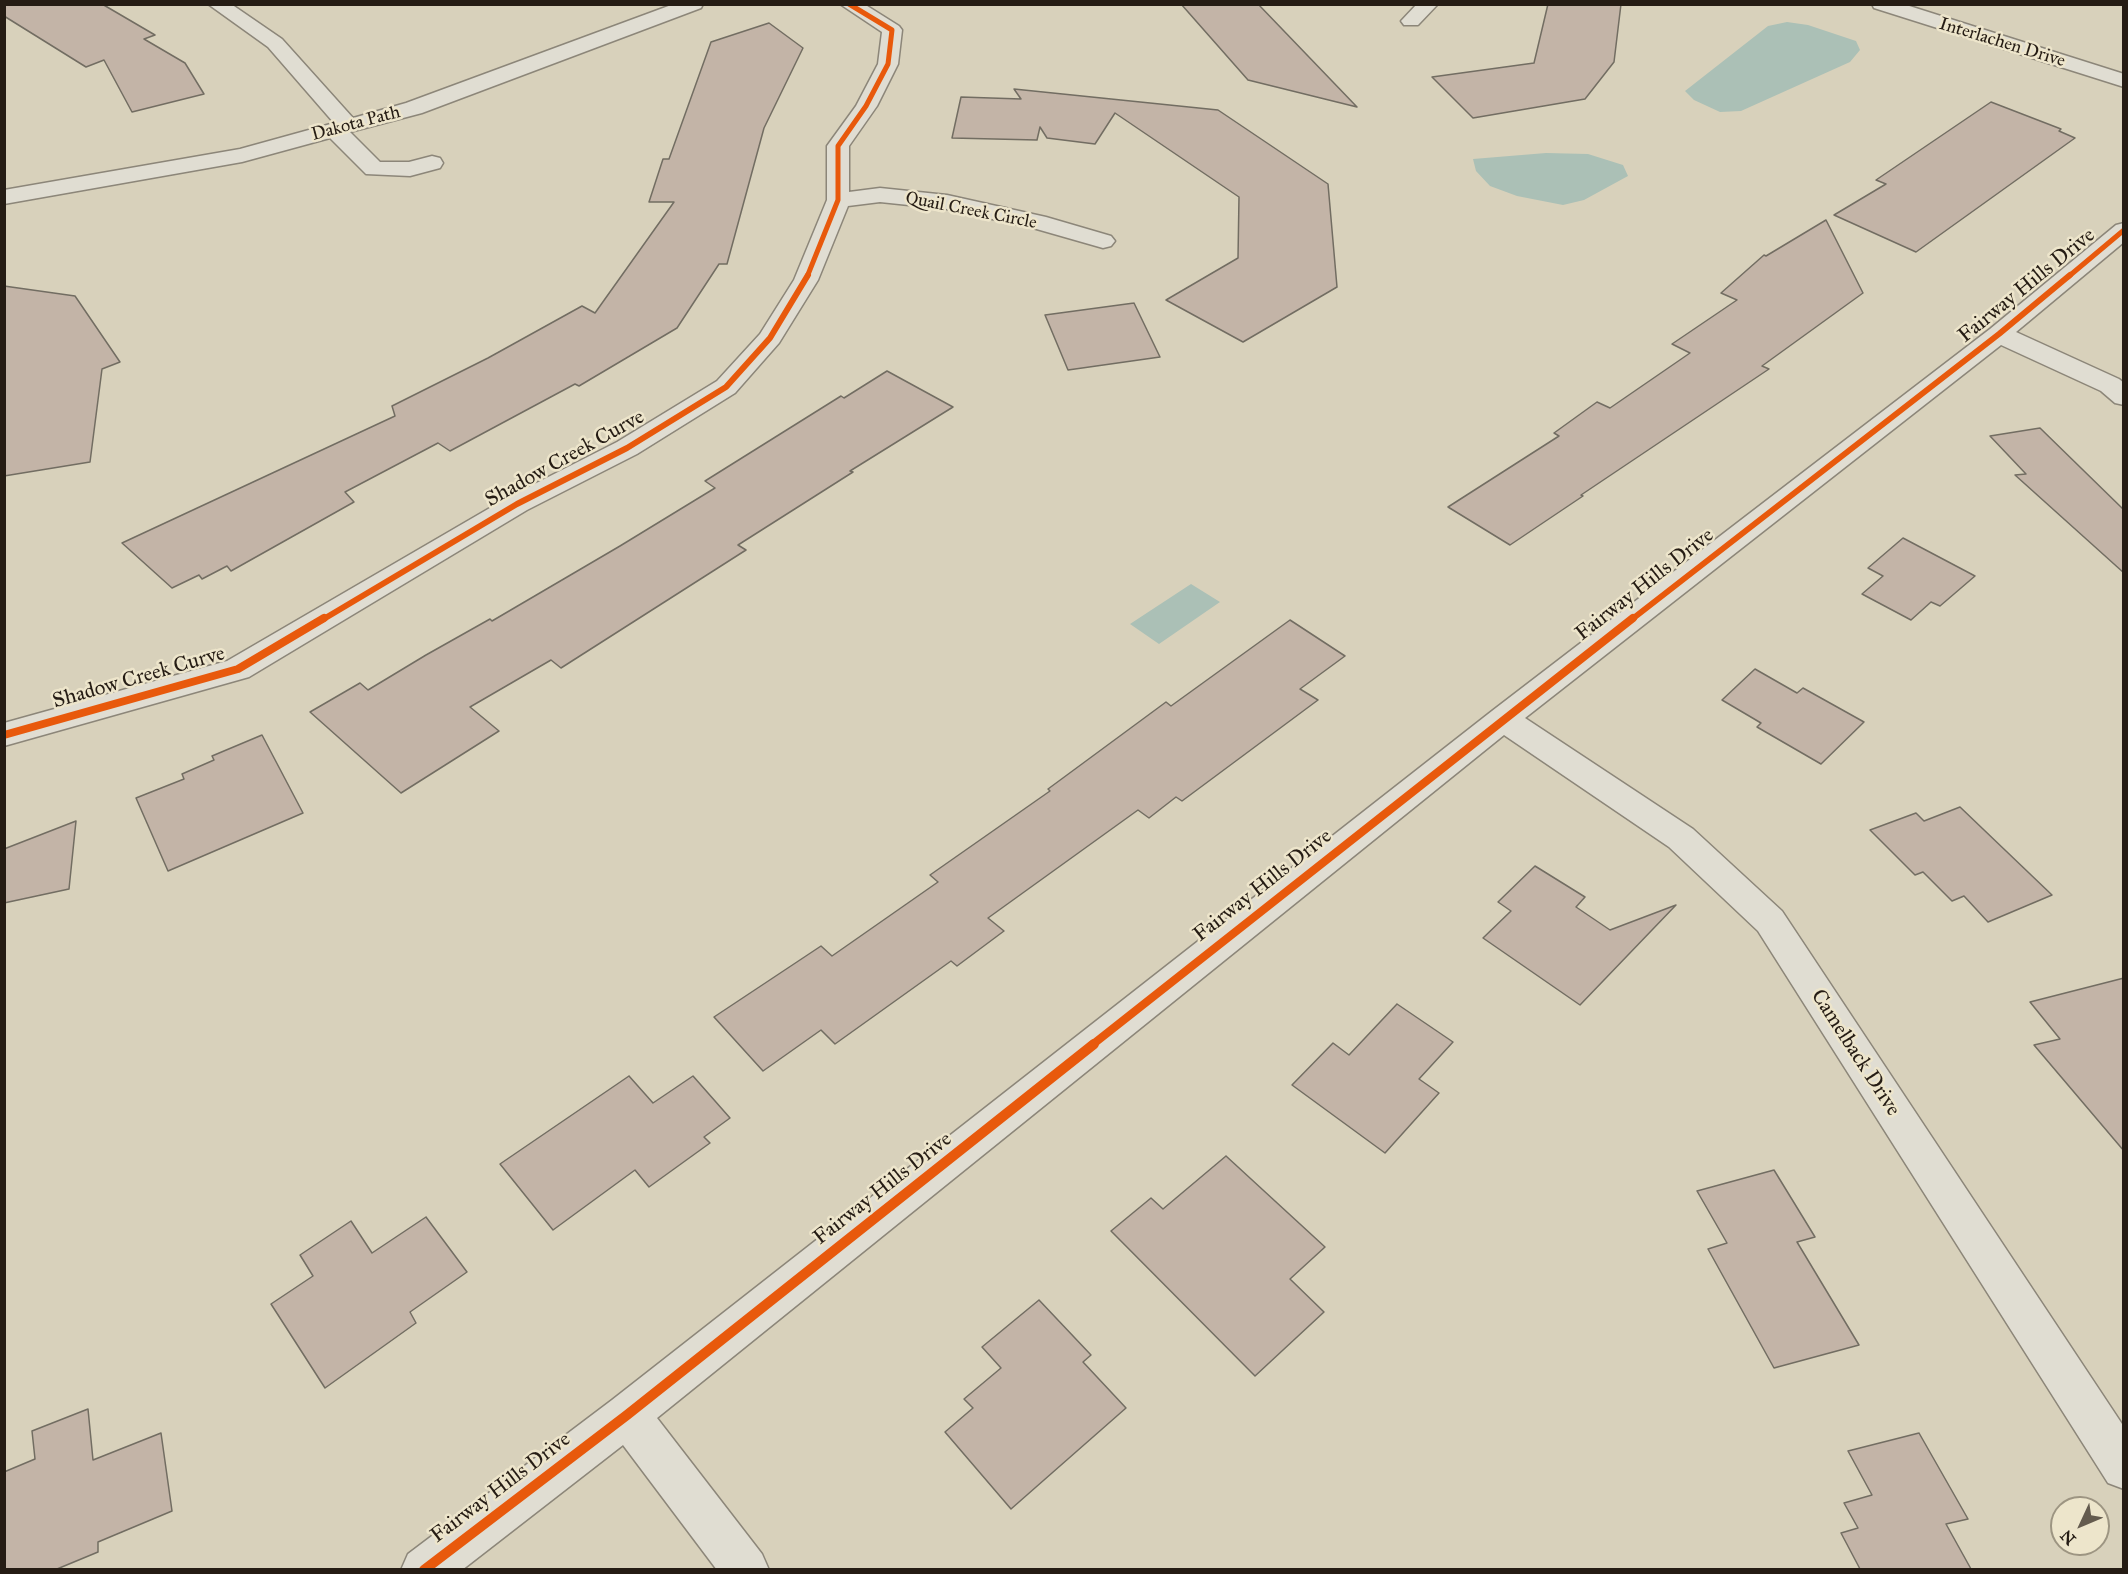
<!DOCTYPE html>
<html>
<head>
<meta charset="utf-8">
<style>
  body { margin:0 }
  #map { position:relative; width:2128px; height:1574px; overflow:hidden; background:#d8d1bb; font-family:"IM FELL Great Primer",serif }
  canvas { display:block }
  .frame { position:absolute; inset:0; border:6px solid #251c14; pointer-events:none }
  .north { position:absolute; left:2050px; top:1496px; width:60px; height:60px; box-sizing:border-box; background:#ede5cb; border:2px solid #9d9582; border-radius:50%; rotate:226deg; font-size:16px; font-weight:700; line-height:24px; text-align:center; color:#251c14 }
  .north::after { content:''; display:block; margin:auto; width:21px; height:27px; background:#645b4e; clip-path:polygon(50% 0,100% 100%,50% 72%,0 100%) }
</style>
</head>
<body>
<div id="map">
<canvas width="2128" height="1574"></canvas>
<div class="frame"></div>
<div class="north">N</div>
</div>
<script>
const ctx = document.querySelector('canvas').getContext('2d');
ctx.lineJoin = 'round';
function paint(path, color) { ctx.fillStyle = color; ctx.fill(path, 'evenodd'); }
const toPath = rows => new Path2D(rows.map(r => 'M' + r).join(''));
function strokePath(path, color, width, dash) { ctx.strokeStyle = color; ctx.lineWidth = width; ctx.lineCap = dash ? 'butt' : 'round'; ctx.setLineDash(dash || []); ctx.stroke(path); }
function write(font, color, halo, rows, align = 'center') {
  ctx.font = font + ' "IM FELL Great Primer",serif'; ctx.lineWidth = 5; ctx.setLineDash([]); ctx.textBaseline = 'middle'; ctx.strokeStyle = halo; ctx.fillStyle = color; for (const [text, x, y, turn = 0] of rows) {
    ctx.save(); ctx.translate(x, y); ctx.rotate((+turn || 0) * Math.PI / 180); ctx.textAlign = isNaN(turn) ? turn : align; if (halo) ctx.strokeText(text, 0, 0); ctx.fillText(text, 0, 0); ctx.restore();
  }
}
paint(toPath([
  [1787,22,1808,25,1856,41,1860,50,1850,62,1741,111,1720,112,1694,100,1685,91,1768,26],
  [1546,153,1588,154,1623,165,1628,176,1584,200,1563,205,1517,196,1490,186,1476,171,1473,159],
  [1191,584,1220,602,1159,644,1130,624]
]), '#abc0b6');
const building = toPath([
  [4,4,102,4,155,35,144,39,185,63,204,94,132,112,104,60,86,67,4,16,4,4],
  [1181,4,1258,4,1357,107,1248,80,1181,4],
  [1548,4,1621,4,1614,62,1585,99,1473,118,1432,77,1534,63,1548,4],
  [769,23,803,48,764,128,727,264,719,264,677,328,579,386,575,384,450,451,438,443,345,492,354,502,231,571,227,566,202,579,199,575,172,588,122,543,395,416,392,406,488,358,582,306,595,313,674,202,649,202,663,159,669,159,711,42,769,23],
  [1014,89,1218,110,1328,184,1337,287,1243,342,1166,300,1238,258,1239,197,1115,113,1095,144,1047,138,1040,127,1037,140,952,138,961,97,1021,99,1014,89],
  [1991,102,2061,129,2059,131,2075,138,1916,252,1834,215,1886,184,1876,180,1991,102],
  [1826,220,1863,293,1762,366,1769,369,1581,495,1583,496,1510,545,1448,507,1559,436,1554,433,1597,402,1610,408,1690,353,1672,344,1737,300,1721,293,1764,255,1766,256,1826,220],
  [4,286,75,296,120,362,102,369,90,462,4,476,4,286],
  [1134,303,1160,357,1068,370,1045,315,1134,303],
  [887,371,953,407,850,471,853,472,738,545,746,550,561,668,551,660,470,707,499,731,401,793,310,712,360,683,368,690,426,655,490,619,492,621,620,546,715,488,705,481,841,396,844,398,887,371],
  [2040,428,2124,510,2124,573,2015,475,2026,474,1990,436,2040,428],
  [1903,538,1975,576,1940,606,1931,602,1911,620,1862,594,1883,576,1868,568,1903,538],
  [1290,620,1345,656,1300,689,1318,700,1182,801,1176,797,1149,818,1138,810,988,918,1004,931,957,966,951,961,835,1044,821,1030,763,1071,714,1017,821,946,832,956,938,882,930,875,1050,791,1048,789,1166,702,1171,706,1290,620],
  [1755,669,1797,693,1803,688,1864,722,1821,764,1757,727,1761,723,1722,700,1755,669],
  [262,735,303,813,168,871,136,798,184,779,182,774,214,760,212,756,262,735],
  [1960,807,2052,895,1988,922,1964,896,1952,901,1923,872,1915,875,1870,830,1916,813,1924,821,1960,807],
  [76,821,69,889,4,903,4,849,76,821],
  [1535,866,1585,897,1576,907,1610,930,1676,905,1580,1005,1483,938,1511,911,1498,902,1535,866],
  [2124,978,2124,1151,2034,1045,2060,1039,2030,1002,2124,978],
  [1397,1004,1453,1042,1419,1079,1439,1093,1385,1153,1292,1085,1333,1043,1349,1055,1397,1004],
  [629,1076,653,1103,693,1076,730,1118,704,1137,710,1143,649,1187,635,1170,553,1230,500,1164,629,1076],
  [1226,1156,1325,1247,1290,1279,1324,1312,1255,1376,1111,1231,1151,1198,1163,1209,1226,1156],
  [1774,1170,1815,1237,1797,1242,1859,1345,1774,1368,1708,1249,1727,1243,1697,1191,1774,1170],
  [426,1217,467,1272,410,1312,416,1323,325,1388,271,1304,313,1276,300,1255,351,1221,372,1253,426,1217],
  [1039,1300,1091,1355,1083,1362,1126,1408,1011,1509,945,1432,973,1408,964,1399,1001,1368,982,1347,1039,1300],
  [88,1409,93,1460,161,1433,172,1511,98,1542,98,1552,57,1569,4,1569,4,1472,35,1459,32,1431,88,1409],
  [1919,1433,1968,1519,1946,1524,1971,1569,1860,1569,1841,1533,1858,1528,1844,1503,1872,1495,1848,1451,1919,1433]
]);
paint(building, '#c3b4a7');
strokePath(building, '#726d62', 1.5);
const minor = toPath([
  [208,4,231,4,282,39,353,118,406,103,674,4,703,4,701,8,422,113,350,132,380,162,409,162,432,156,440,158,443,163,440,168,410,176,366,174,330,138,242,162,4,204,4,190,240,149,334,123,268,47,208,4],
  [840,4,864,4,899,26,902,30,898,64,877,106,849,146,849,192,880,188,947,195,1046,217,1111,236,1115,241,1111,246,1103,248,1033,228,947,209,880,202,848,206,818,280,779,343,735,393,637,454,527,510,249,677,4,746,4,723,227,661,507,498,617,442,717,381,760,334,794,280,827,200,827,146,856,106,878,64,882,32,840,4],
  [1417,4,1438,4,1418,25,1404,25,1401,21,1417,4],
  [1872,4,1903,4,2124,74,2124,87,1874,8,1872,4],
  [2124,223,2124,242,2016,332,2119,379,2124,383,2124,405,2115,403,2101,391,2001,345,1525,718,1693,829,1782,911,2124,1427,2124,1489,2108,1483,1758,931,1669,847,1504,735,657,1418,762,1554,769,1570,717,1570,623,1445,462,1570,401,1570,408,1554,612,1400,1492,711,1990,329,2116,225,2124,223]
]);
strokePath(minor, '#8c8679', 3);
paint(minor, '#e0ddd2');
strokePath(toPath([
  [807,277,838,200,838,146,866,106,888,64,892,30,849,4],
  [2068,277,2124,230]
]), '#e8590c', 5);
strokePath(toPath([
  [322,620,517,504,627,448,726,387,770,338,808,275],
  [1631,620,1999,334,2070,275]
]), '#e8590c', 6);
strokePath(toPath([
  [4,735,238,669,324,618],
  [1092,1045,1633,618]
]), '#e8590c', 8);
strokePath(toPath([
  [424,1570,627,1415,1094,1044]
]), '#e8590c', 10);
write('18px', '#251c14', '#ede5cb', [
  ["Interlachen Drive",2002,43,17],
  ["Dakota Path",356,124,-15],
  ["Quail Creek Circle",971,211,11]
]);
write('21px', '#251c14', '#ede5cb', [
  ["Fairway Hills Drive",2027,286,-39],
  ["Shadow Creek Curve",565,459,-29],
  ["Fairway Hills Drive",1645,585,-38],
  ["Shadow Creek Curve",139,678,-16],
  ["Fairway Hills Drive",1263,886,-38],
  ["Camelback Drive",1855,1053,57],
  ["Fairway Hills Drive",883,1189,-38],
  ["Fairway Hills Drive",501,1488,-37]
]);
</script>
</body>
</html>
